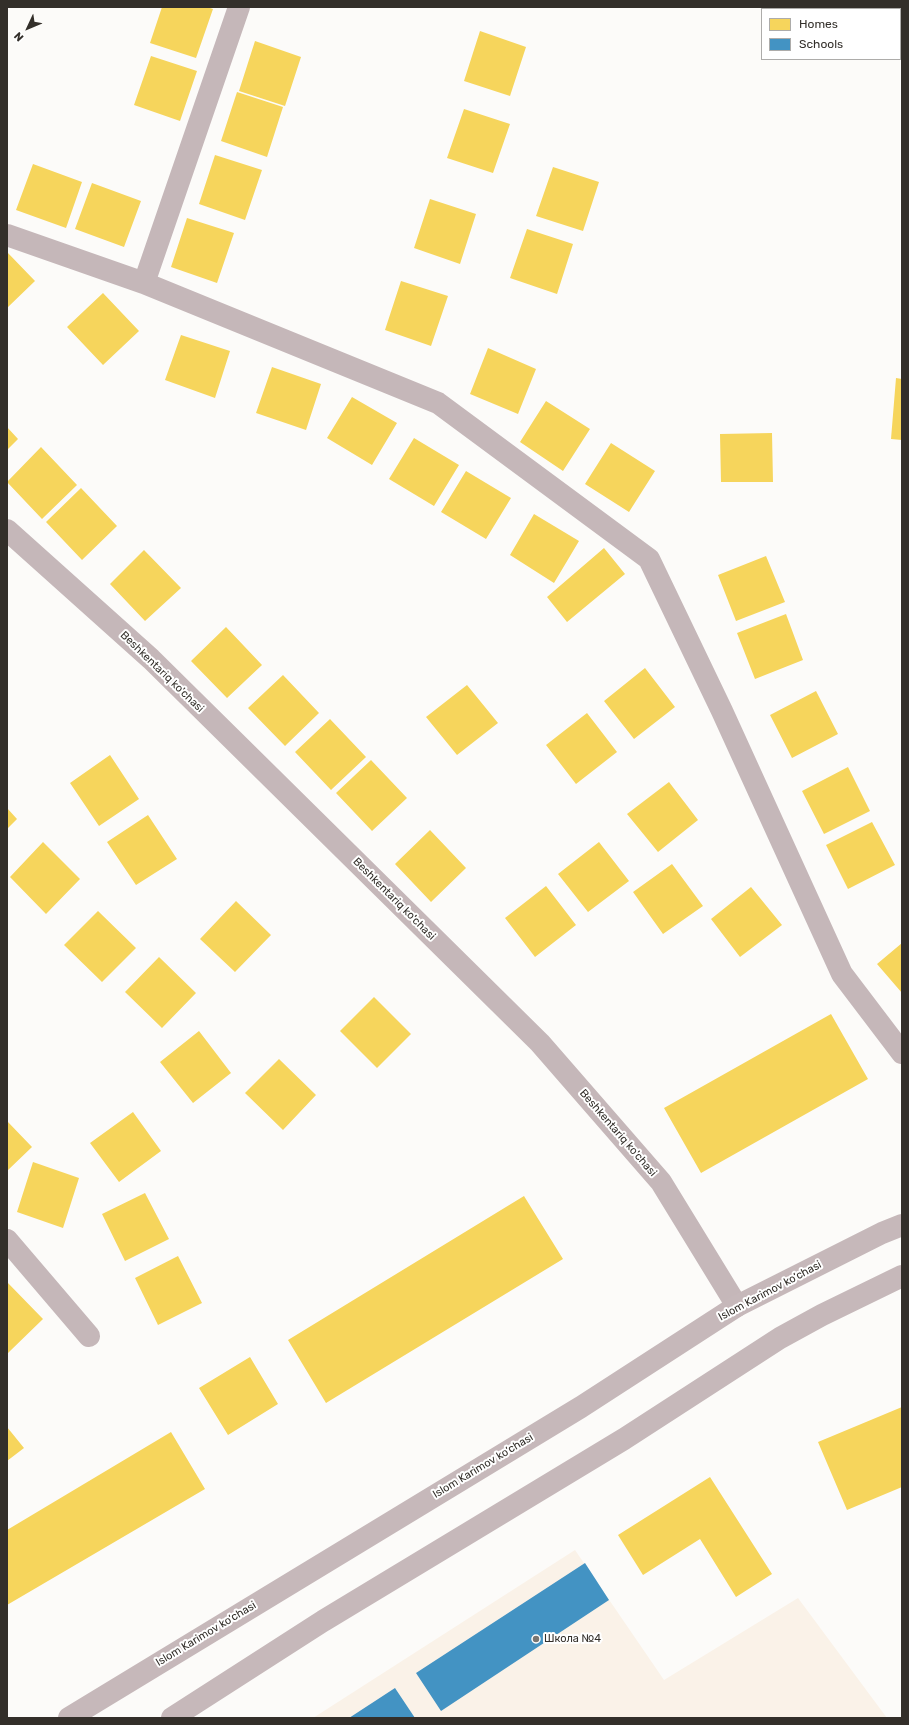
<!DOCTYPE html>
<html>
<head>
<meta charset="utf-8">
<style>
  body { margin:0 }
  #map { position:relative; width:909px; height:1725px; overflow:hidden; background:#fcfbf9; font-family:Rubik,sans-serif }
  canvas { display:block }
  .frame { position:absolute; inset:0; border:8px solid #332f2a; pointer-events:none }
  .legend { position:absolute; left:761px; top:8px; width:140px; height:52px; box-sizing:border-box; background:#fff; border:1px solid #adacaa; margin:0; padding:5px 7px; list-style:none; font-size:12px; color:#332f2a }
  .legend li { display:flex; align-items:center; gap:8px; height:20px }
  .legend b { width:20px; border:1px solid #adacaa }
  .north { position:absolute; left:8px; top:8px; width:40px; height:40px; -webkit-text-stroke:3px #fff; paint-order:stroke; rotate:226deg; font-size:11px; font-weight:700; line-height:16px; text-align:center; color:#332f2a }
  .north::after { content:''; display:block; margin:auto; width:14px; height:18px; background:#332f2a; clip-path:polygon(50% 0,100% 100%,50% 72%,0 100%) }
</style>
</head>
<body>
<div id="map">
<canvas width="909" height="1725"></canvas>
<div class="frame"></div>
<ul class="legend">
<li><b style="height:11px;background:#f6d55c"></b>Homes</li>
<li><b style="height:11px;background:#4393c3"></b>Schools</li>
</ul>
<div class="north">N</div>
</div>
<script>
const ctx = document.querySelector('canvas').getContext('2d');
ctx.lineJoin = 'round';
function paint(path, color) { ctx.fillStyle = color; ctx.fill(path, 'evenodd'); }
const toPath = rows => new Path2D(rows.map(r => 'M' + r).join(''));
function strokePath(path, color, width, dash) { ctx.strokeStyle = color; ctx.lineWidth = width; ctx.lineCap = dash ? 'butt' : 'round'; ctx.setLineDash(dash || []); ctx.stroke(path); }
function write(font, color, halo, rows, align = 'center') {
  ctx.font = font + ' Rubik,sans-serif'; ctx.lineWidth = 4; ctx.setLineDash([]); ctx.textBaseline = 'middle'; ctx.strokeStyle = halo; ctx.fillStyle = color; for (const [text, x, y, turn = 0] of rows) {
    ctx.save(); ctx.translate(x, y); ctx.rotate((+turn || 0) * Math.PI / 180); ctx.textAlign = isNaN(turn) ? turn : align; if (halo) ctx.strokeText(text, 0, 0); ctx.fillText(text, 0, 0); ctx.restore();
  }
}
paint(toPath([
  [575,1550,664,1680,798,1598,887,1718,313,1718]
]), '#faf2e8');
paint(toPath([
  [162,7,207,7,213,9,196,58,150,43],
  [480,31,526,47,510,96,464,81],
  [255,41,301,57,285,106,239,91],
  [151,56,197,71,180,121,134,105],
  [237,92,283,107,267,157,221,141],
  [464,109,510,124,493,173,447,158],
  [215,155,262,170,245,220,199,204],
  [33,164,82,182,66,228,16,210],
  [553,167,599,182,583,231,536,216],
  [92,183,141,201,124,247,75,229],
  [430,199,476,214,460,264,414,248],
  [187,218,234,233,217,283,171,267],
  [527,229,573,244,557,294,510,278],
  [7,252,35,281,7,308],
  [401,281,448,296,431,346,385,330],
  [103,293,139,331,103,365,67,327],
  [181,335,230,351,215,398,165,380],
  [488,348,536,369,518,414,470,394],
  [272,367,321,384,306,430,256,413],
  [896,378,902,379,902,440,891,439],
  [352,397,397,423,372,465,327,438],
  [546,401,590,429,563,471,520,442],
  [7,427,18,439,7,450],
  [772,433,773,482,721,482,720,434],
  [414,438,459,465,434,506,389,479],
  [611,443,655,471,629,512,585,484],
  [41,447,77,485,42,519,7,482],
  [466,471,511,498,486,539,441,512],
  [81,488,117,526,82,560,46,522],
  [534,514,579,541,554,583,510,555],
  [604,548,625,574,567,622,547,597],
  [144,550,181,588,145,621,110,584],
  [766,556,785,602,736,621,718,575],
  [786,614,803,660,755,679,737,633],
  [226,627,262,665,227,698,191,661],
  [645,668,675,707,634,739,604,701],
  [283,675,319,713,285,746,248,708],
  [467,685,498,723,457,755,426,717],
  [816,691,838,734,792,758,770,715],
  [587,713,617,752,576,784,546,745],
  [330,719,366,757,331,790,295,752],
  [110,755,139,799,99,826,70,783],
  [371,760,407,798,372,831,336,793],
  [848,767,870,811,824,834,802,791],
  [669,782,698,820,658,852,627,814],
  [7,808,17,819,7,829],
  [148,815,177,859,136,885,107,842],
  [872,822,895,865,848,889,826,845],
  [430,830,466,868,431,902,395,864],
  [43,842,80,879,46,914,10,877],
  [599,842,629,881,588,912,558,874],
  [672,864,703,906,663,934,633,892],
  [546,886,576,925,535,957,505,918],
  [751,887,782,925,740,957,711,919],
  [236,901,271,935,235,972,200,939],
  [98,911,136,948,102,982,64,945],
  [902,943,902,993,877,964],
  [159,957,196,993,162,1028,125,992],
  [374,997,411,1034,377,1068,340,1031],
  [831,1014,868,1079,701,1173,664,1108],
  [199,1031,231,1073,193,1103,160,1062],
  [279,1059,316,1095,283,1130,245,1093],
  [133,1112,161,1151,119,1182,90,1143],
  [7,1121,32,1147,7,1171],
  [33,1162,79,1178,63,1228,17,1212],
  [145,1193,169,1239,125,1261,102,1214],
  [524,1196,563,1259,326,1403,288,1340],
  [178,1256,202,1303,158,1325,135,1278],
  [7,1282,43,1319,8,1353,7,1352],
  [250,1357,278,1404,228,1435,199,1388],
  [902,1407,902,1487,847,1510,818,1442],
  [7,1427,24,1448,7,1461],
  [171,1432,205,1489,7,1605,7,1530],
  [710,1477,772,1574,736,1597,700,1539,643,1575,618,1535]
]), '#f6d55c');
paint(toPath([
  [585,1563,609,1600,441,1711,416,1673],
  [395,1688,415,1718,349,1718]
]), '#4393c3');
strokePath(toPath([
  [7,235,144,283,438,403,649,559,722,711,842,974,902,1053],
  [144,283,239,7],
  [7,530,151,659,540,1043,661,1182,737,1306],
  [7,1240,89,1336]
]), '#c5b7b9', 22);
strokePath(toPath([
  [69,1718,581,1407,737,1306,882,1233,902,1225],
  [172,1718,323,1621,624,1439,780,1338,822,1315,902,1276]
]), '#c6b8ba', 22);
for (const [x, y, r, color] of [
  [536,1639,4,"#797672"]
]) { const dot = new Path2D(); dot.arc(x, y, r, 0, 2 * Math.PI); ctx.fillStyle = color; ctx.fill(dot); strokePath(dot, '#fff', 1.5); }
write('11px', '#332f2a', '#fff', [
  ["Beshkentariq ko'chasi",162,672,44],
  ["Beshkentariq ko'chasi",394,899,45],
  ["Beshkentariq ko'chasi",618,1133,49],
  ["Islom Karimov ko‘chasi",770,1291,-28],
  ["Islom Karimov ko‘chasi",483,1466,-31],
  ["Islom Karimov ko‘chasi",206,1634,-31]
]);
write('11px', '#332f2a', '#fff', [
  ["Школа №4",544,1639]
], 'left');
</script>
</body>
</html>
